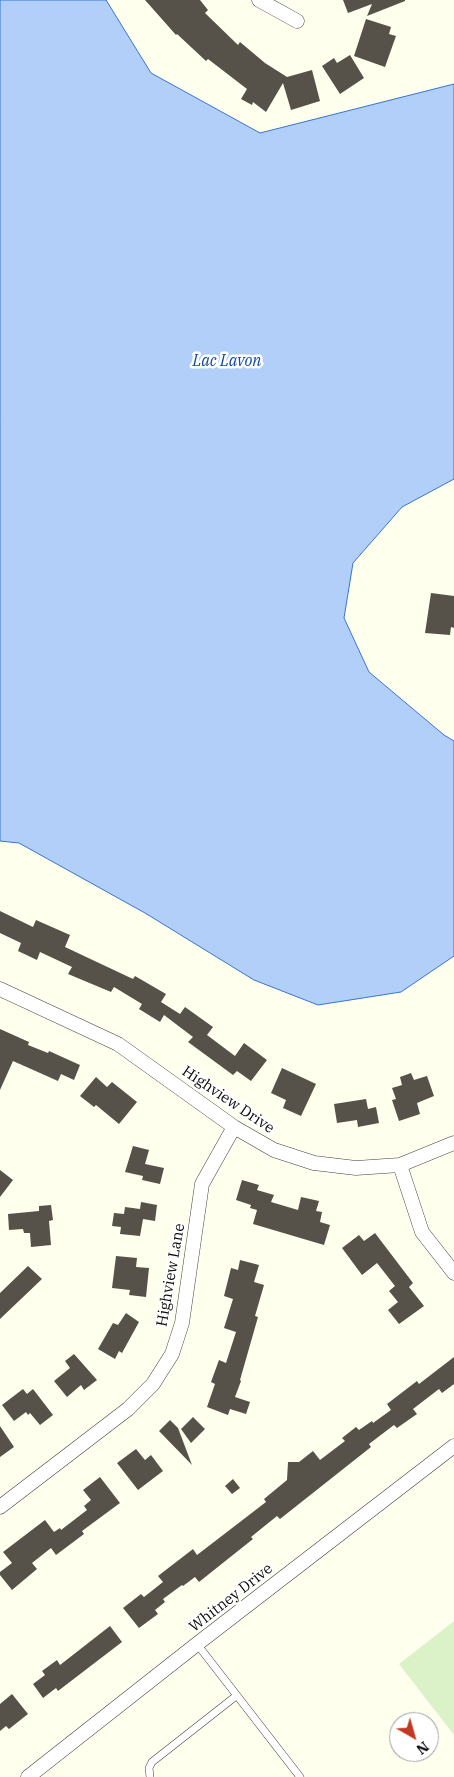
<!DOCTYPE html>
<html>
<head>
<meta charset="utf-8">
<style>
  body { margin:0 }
  #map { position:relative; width:454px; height:1777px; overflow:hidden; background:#ffe; font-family:"IBM Plex Serif",serif }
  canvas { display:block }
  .north { position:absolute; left:389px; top:1712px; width:50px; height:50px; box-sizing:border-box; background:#fff; border:1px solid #9e9e9e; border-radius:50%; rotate:142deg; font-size:14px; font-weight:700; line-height:20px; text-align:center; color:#0d0d0d }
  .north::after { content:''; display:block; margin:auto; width:18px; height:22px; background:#c13922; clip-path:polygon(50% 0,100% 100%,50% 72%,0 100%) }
</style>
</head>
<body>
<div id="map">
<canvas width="454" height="1777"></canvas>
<div class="north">N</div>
</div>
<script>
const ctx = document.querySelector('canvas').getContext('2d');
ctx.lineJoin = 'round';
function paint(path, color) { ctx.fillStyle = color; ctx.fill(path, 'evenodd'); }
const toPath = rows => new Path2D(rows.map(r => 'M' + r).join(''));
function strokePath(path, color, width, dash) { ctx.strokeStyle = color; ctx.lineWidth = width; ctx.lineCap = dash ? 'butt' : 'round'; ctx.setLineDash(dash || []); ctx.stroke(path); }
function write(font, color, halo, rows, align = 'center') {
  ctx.font = font + ' "IBM Plex Serif",serif'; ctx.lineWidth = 5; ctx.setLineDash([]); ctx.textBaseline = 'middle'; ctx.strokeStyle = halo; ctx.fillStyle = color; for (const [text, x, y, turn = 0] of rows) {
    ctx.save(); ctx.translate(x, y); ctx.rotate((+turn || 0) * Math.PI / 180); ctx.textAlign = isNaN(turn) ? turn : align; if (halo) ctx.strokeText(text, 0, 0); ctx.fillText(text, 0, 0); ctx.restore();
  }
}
paint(toPath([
  [454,1621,454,1735,399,1664]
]), '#dbf1c8');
const water = toPath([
  [0,0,106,0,151,73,260,133,454,84,454,479,402,507,353,563,344,618,369,672,444,735,454,741,454,956,401,992,318,1005,254,980,145,913,19,843,0,841,0,0]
]);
paint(water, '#b1cff8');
strokePath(water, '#3675d1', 1);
paint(toPath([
  [145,0,200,0,208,10,205,13,238,45,240,42,265,63,287,77,312,70,320,101,291,110,283,83,266,112,253,102,252,105,241,99,247,89,208,59,206,61,177,34,176,35],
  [343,0,405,0,405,1,367,16,372,4,348,13],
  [366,19,391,27,389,34,396,36,385,67,354,56],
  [350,55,364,78,340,94,322,66,334,58,337,63],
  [431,593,454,596,454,628,451,627,450,635,425,633],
  [0,911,33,927,36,920,70,935,65,947,133,979,135,976,166,994,161,1002,180,1014,185,1007,213,1027,207,1035,235,1056,244,1043,267,1060,251,1081,237,1071,233,1075,188,1042,193,1037,164,1015,160,1022,139,1009,142,1004,114,987,111,992,68,974,72,967,40,952,37,960,18,951,21,943,0,933],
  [0,1029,29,1042,28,1045,48,1053,49,1051,80,1065,74,1080,61,1074,58,1081,13,1061,0,1090],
  [282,1068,316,1084,301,1116,283,1108,286,1100,271,1093],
  [411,1073,414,1080,427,1076,434,1096,417,1103,420,1114,399,1121,392,1100,396,1099,392,1088,402,1085,400,1077],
  [96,1077,107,1087,112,1082,137,1102,119,1124,96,1105,94,1107,80,1096],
  [366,1099,368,1109,376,1107,379,1123,358,1127,357,1120,337,1123,334,1104],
  [133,1146,149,1150,145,1164,164,1168,160,1184,142,1180,143,1176,125,1172],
  [0,1170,13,1180,0,1197],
  [242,1180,259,1185,257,1190,274,1195,271,1202,298,1210,301,1197,319,1201,316,1211,322,1212,320,1222,330,1225,324,1245,253,1224,257,1210,250,1208,251,1205,236,1200],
  [141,1202,157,1205,155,1221,143,1219,140,1236,120,1234,121,1227,112,1226,114,1213,124,1214,125,1207,140,1209],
  [51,1205,53,1220,49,1221,51,1245,31,1247,30,1233,24,1233,23,1229,9,1230,8,1214,39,1211,39,1206],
  [375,1233,413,1283,409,1287,424,1306,399,1324,388,1310,398,1302,389,1291,395,1286,377,1263,362,1275,342,1248,359,1235,364,1241],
  [116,1256,137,1258,136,1267,149,1268,146,1297,129,1295,130,1290,112,1288],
  [240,1260,259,1265,254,1282,264,1285,255,1316,258,1317,240,1380,241,1381,235,1397,250,1402,246,1414,230,1409,228,1415,207,1407,215,1384,211,1382,219,1360,226,1363,236,1332,224,1328,233,1299,224,1296,231,1268,238,1270],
  [28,1266,42,1279,0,1319,0,1293],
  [126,1313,139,1322,122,1353,119,1351,115,1359,98,1349,113,1323,118,1325],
  [74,1354,97,1380,84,1390,81,1385,67,1397,54,1381,70,1368,65,1361],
  [454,1357,454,1384,442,1393,439,1389,413,1409,417,1414,397,1428,394,1425,369,1444,371,1447,280,1519,277,1516,251,1537,253,1539,199,1582,195,1577,183,1586,182,1585,163,1599,165,1602,155,1610,158,1614,139,1628,123,1608,141,1594,144,1597,163,1582,158,1576,193,1549,197,1555,266,1502,264,1499,287,1480,288,1462,299,1462,313,1451,320,1460,345,1441,342,1438,356,1427,359,1430,372,1421,373,1423,391,1410,387,1404,417,1381,419,1384],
  [23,1389,27,1394,33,1389,53,1415,40,1425,30,1413,28,1415,26,1412,14,1421,2,1405],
  [193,1417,205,1429,191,1443,181,1429],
  [170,1420,178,1428,192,1465,159,1431],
  [0,1426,14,1447,0,1457],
  [136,1449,145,1460,151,1455,163,1471,138,1490,117,1463],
  [100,1477,120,1503,82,1531,84,1534,56,1555,51,1548,32,1563,37,1569,12,1590,0,1575,0,1572,12,1563,3,1552,45,1520,54,1532,60,1528,61,1530,87,1510,84,1506,91,1500,83,1490],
  [233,1479,240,1488,232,1494,225,1486],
  [110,1626,122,1642,58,1691,56,1688,43,1698,33,1684,45,1675,42,1671,57,1660,60,1665],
  [12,1694,28,1714,9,1729,6,1726,0,1731,0,1704]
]), '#565149');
const service = toPath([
  [197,1644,300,1777],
  [150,1777,149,1768,152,1762,236,1696]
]);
const minor = toPath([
  [259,0,297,21],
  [0,989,118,1044,234,1127,274,1150,314,1163,356,1168,400,1165,454,1143],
  [400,1165,422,1232,454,1273],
  [0,1507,128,1409,153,1384,172,1354,182,1323,202,1184,234,1127],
  [28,1777,197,1644,454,1446]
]);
strokePath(service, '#404040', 8);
strokePath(minor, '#404040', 15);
strokePath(service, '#fff', 7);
strokePath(minor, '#fff', 14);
write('15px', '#0d0d0d', '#fff', [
  ["Highview Drive",228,1100,34],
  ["Highview Lane",171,1275,-80],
  ["Whitney Drive",231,1598,-38]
]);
write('italic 16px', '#1348a3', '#fff', [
  ["Lac Lavon",227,361]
]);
</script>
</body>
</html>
